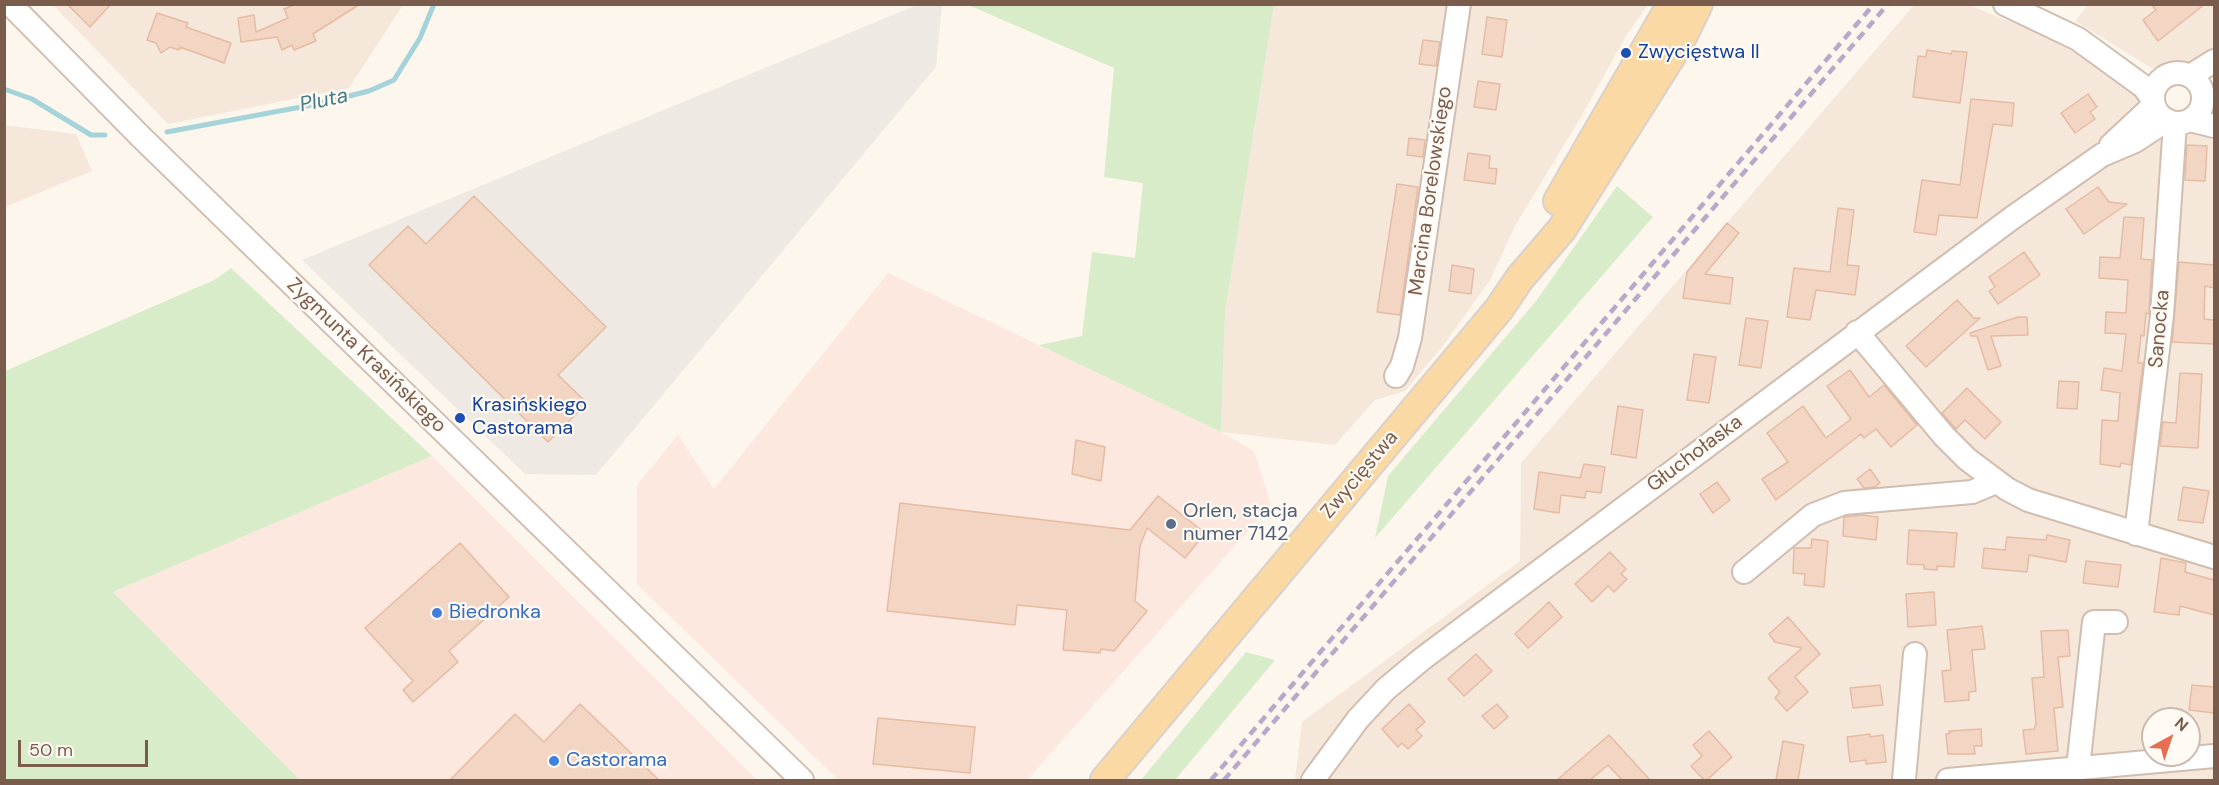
<!DOCTYPE html>
<html>
<head>
<meta charset="utf-8">
<style>
  body { margin:0 }
  #map { position:relative; width:2219px; height:785px; overflow:hidden; background:#fdf6ec; font-family:"DM Sans",sans-serif }
  canvas { display:block }
  .frame { position:absolute; inset:0; border:6px solid #7a5c4d; pointer-events:none }
  .north { position:absolute; left:2141px; top:707px; width:60px; height:60px; box-sizing:border-box; background:#fffaf3; border:2px solid #cabbb1; border-radius:50%; rotate:40deg; font-size:16px; font-weight:700; line-height:24px; text-align:center; color:#7a5c4d }
  .north::after { content:''; display:block; margin:auto; width:21px; height:27px; background:#e76f51; clip-path:polygon(50% 0,100% 100%,50% 72%,0 100%) }
  .scale { position:absolute; left:18px; top:740px; width:130px; height:27px; box-sizing:border-box; border:3px solid #7a5c4d; border-top:0; padding-left:8px; font-size:18px; line-height:21px; white-space:nowrap; color:#7a5c4d; -webkit-text-stroke:4px #fffaf3; paint-order:stroke }
</style>
</head>
<body>
<div id="map">
<canvas width="2219" height="785"></canvas>
<div class="frame"></div>
<div class="north">N</div>
<div class="scale">50 m</div>
</div>
<script>
const ctx = document.querySelector('canvas').getContext('2d');
ctx.lineJoin = 'round';
function paint(path, color) { ctx.fillStyle = color; ctx.fill(path, 'evenodd'); }
const toPath = rows => new Path2D(rows.map(r => 'M' + r).join(''));
function strokePath(path, color, width, dash) { ctx.strokeStyle = color; ctx.lineWidth = width; ctx.lineCap = dash ? 'butt' : 'round'; ctx.setLineDash(dash || []); ctx.stroke(path); }
function write(font, color, halo, rows, align = 'center') {
  ctx.font = font + ' "DM Sans",sans-serif'; ctx.lineWidth = 4.5; ctx.setLineDash([]); ctx.textBaseline = 'middle'; ctx.strokeStyle = halo; ctx.fillStyle = color; for (const [text, x, y, turn = 0] of rows) {
    ctx.save(); ctx.translate(x, y); ctx.rotate((+turn || 0) * Math.PI / 180); ctx.textAlign = isNaN(turn) ? turn : align; if (halo) ctx.strokeText(text, 0, 0); ctx.fillText(text, 0, 0); ctx.restore();
  }
}
paint(toPath([
  [53,5,403,5,349,88,168,124],
  [1274,5,1648,5,1626,36,1581,117,1516,224,1490,280,1442,347,1405,391,1375,400,1335,445,1221,432,1225,313],
  [1914,5,1968,5,2034,31,2081,56,2192,133,2214,136,2214,780,1295,780,1302,722,1520,561,1521,463],
  [2153,719,2189,719,2189,755,2153,755],
  [2088,5,2214,5,2214,49,2189,68,2155,70,2075,21],
  [5,125,76,134,92,171,5,207]
]), '#f5e8da');
paint(toPath([
  [888,273,1221,432,1254,451,1271,505,1027,780,838,780,637,584,637,485,678,435,714,489],
  [432,456,757,780,300,780,113,592]
]), '#fde8e0');
paint(toPath([
  [917,5,942,5,936,67,596,475,525,474,302,260]
]), '#efe9e4');
paint(toPath([
  [968,5,1274,5,1225,313,1221,432,1039,345,1082,336,1092,252,1135,258,1143,183,1104,177,1114,68],
  [1617,186,1653,217,1375,538,1388,476,1536,301],
  [231,268,432,456,113,592,300,780,5,780,5,371,214,280],
  [1246,652,1275,660,1175,780,1141,780]
]), '#d8ecc9');
strokePath(toPath([
  [4,89,32,99,91,135,105,135],
  [167,132,317,104,369,91,394,80,420,38,434,4]
]), '#a5d3da', 5);
const building = toPath([
  [67,4,111,4,90,27,67,4],
  [296,4,360,4,313,34,316,41,294,50,292,45,282,50,277,37,241,42,238,18,254,15,256,32,288,18,284,9,296,4],
  [2151,4,2205,4,2158,41,2143,20,2156,10,2151,4],
  [157,13,188,23,186,27,231,43,224,63,180,47,179,50,170,47,161,53,156,43,147,40,157,13],
  [1487,17,1507,20,1502,57,1482,54,1487,17],
  [1423,40,1440,42,1436,66,1419,64,1423,40],
  [1927,50,1951,54,1952,51,1967,52,1960,103,1913,97,1918,56,1926,57,1927,50],
  [1478,81,1500,84,1496,110,1474,107,1478,81],
  [2088,94,2097,107,2090,112,2095,119,2075,133,2061,113,2088,94],
  [1971,99,2014,103,2012,126,1993,124,1977,218,1939,215,1936,235,1914,232,1922,180,1960,185,1971,99],
  [1409,138,1425,140,1423,157,1407,155,1409,138],
  [2187,145,2207,146,2205,181,2185,180,2187,145],
  [1468,153,1490,156,1489,168,1497,169,1495,184,1464,180,1468,153],
  [1397,184,1418,187,1400,315,1377,312,1397,184],
  [2098,187,2109,202,2127,204,2084,234,2066,209,2098,187],
  [474,196,606,327,558,375,587,403,548,442,369,265,408,226,426,244,474,196],
  [1838,208,1854,210,1847,265,1859,266,1855,295,1816,290,1810,320,1787,317,1794,268,1830,272,1838,208],
  [2124,217,2144,218,2141,259,2152,260,2149,314,2146,313,2144,336,2141,335,2138,363,2143,363,2131,465,2121,463,2120,467,2100,464,2102,420,2118,421,2120,393,2101,390,2104,368,2122,371,2126,334,2105,333,2106,312,2126,313,2128,280,2099,278,2100,257,2120,258,2124,217],
  [1727,223,1739,233,1705,274,1733,278,1730,304,1683,298,1687,272,1727,223],
  [2024,252,2040,275,1998,304,1989,291,1995,287,1989,277,2024,252],
  [2179,262,2214,265,2214,288,2205,286,2204,319,2214,320,2214,344,2172,342,2179,262],
  [1452,265,1474,269,1471,294,1449,291,1452,265],
  [1957,300,1974,318,1980,318,1926,367,1906,346,1957,300],
  [2018,317,2027,317,2028,335,1991,336,2001,366,1988,370,1977,336,1971,336,1970,333,2018,317],
  [1746,318,1768,321,1761,368,1739,365,1746,318],
  [1694,354,1716,357,1709,403,1687,400,1694,354],
  [1850,370,1869,397,1884,385,1917,425,1891,447,1876,429,1864,438,1861,434,1776,500,1762,479,1788,462,1767,433,1803,406,1826,438,1851,419,1827,386,1850,370],
  [2180,373,2202,374,2198,448,2160,446,2163,422,2176,423,2180,373],
  [2059,381,2079,382,2077,409,2057,408,2059,381],
  [1967,388,2001,422,1985,439,1965,420,1956,429,1942,413,1967,388],
  [1618,406,1643,410,1636,458,1611,454,1618,406],
  [1076,440,1105,447,1101,481,1072,474,1076,440],
  [1584,464,1605,467,1601,493,1586,491,1585,498,1561,495,1559,513,1534,509,1539,472,1580,478,1584,464],
  [1870,469,1880,483,1875,487,1864,488,1857,479,1870,469],
  [1717,482,1730,500,1713,513,1700,494,1717,482],
  [2183,487,2209,491,2203,523,2178,520,2183,487],
  [1158,496,1205,533,1185,558,1147,528,1140,546,1135,601,1147,611,1114,651,1101,649,1100,653,1063,650,1067,610,1017,605,1015,625,887,611,900,503,1130,530,1158,496],
  [1862,515,1878,517,1876,540,1843,536,1844,517,1862,515],
  [1909,530,1957,533,1954,567,1937,566,1937,570,1924,569,1924,565,1907,564,1909,530],
  [2047,535,2070,540,2066,562,2029,555,2027,572,1982,568,1984,548,2005,550,2007,537,2046,540,2047,535],
  [1812,539,1828,541,1824,587,1804,585,1805,574,1793,573,1794,548,1811,548,1812,539],
  [460,543,509,597,449,651,458,662,413,702,403,690,413,681,365,628,460,543],
  [1610,552,1626,569,1621,574,1627,579,1614,592,1608,586,1592,602,1575,584,1610,552],
  [2161,558,2186,563,2185,572,2214,580,2214,615,2180,606,2179,615,2154,612,2161,558],
  [2086,561,2121,565,2118,587,2083,583,2086,561],
  [1934,592,1936,625,1908,627,1906,594,1934,592],
  [1549,602,1562,617,1528,648,1515,634,1549,602],
  [1788,617,1820,654,1795,677,1808,692,1787,711,1775,698,1780,692,1768,678,1802,648,1775,642,1769,634,1788,617],
  [1982,626,1985,649,1972,650,1976,691,1969,692,1969,700,1945,702,1942,671,1951,670,1947,630,1982,626],
  [2068,630,2070,656,2058,657,2063,707,2054,708,2058,751,2026,754,2023,730,2034,729,2036,723,2032,678,2044,677,2041,631,2068,630],
  [1476,654,1492,671,1464,696,1448,679,1476,654],
  [1880,685,1883,705,1853,708,1850,688,1880,685],
  [2192,685,2214,687,2214,713,2189,710,2192,685],
  [580,704,659,780,450,780,515,714,544,742,580,704],
  [1409,704,1425,722,1416,730,1422,736,1408,749,1402,743,1398,747,1382,729,1409,704],
  [1497,704,1508,717,1494,729,1482,716,1497,704],
  [878,718,975,727,970,773,873,764,878,718],
  [1981,729,1982,746,1974,746,1975,754,1948,754,1946,734,1950,733,1949,731,1981,729],
  [1709,731,1732,757,1707,780,1704,780,1691,766,1702,756,1693,745,1709,731],
  [1870,734,1870,737,1883,735,1886,762,1866,764,1866,760,1850,762,1847,737,1870,734],
  [1609,735,1650,780,1622,780,1608,765,1590,780,1557,780,1609,735],
  [1783,741,1804,745,1798,780,1776,780,1783,741]
]);
paint(building, '#f3d5c3');
strokePath(building, '#e6bba3', 1.5);
const minor = toPath([
  [10,4,140,136,802,780],
  [2005,4,2078,39,2144,87,2153,100],
  '2153 98a25 25 0 1 1 50 0a25 25 0 1 1-50 0Z',
  [2190,76,2214,61],
  [2190,120,2214,126],
  [2111,145,2154,105],
  [1857,332,1944,436,1967,459,2007,489,2028,500,2214,557],
  [1396,376,1402,366,1410,338,1459,4],
  [2136,534,2162,315,2175,123],
  [1744,572,1813,515,1844,503,1972,492,1996,482],
  [2078,768,2094,622,2116,622],
  [1313,780,1358,719,1386,689,1422,659,2012,218,2102,155,2135,141,2167,120],
  [1904,780,1915,654],
  [1948,780,2214,756]
]);
const major = toPath([
  [1558,201,1672,4],
  [1105,780,1499,309,1520,278,1562,229,1678,45,1698,4]
]);
strokePath(minor, '#d1beb0', 26);
strokePath(major, '#dad1cd', 32);
strokePath(minor, '#fff', 22);
strokePath(major, '#fbd9a5', 28);
strokePath(toPath([
  [1211,780,1874,4],
  [1224,780,1888,4]
]), '#b9a8c9', 4.5, [9, 6]);
for (const [x, y, r, color] of [
  [1626,53,6,"#1a4fb4"],
  [460,418,6,"#1a4fb4"],
  [1171,524,6,"#5c6f8a"],
  [437,613,6,"#3f7fe0"],
  [554,761,6,"#3f7fe0"]
]) { const dot = new Path2D(); dot.arc(x, y, r, 0, 2 * Math.PI); ctx.fillStyle = color; ctx.fill(dot); strokePath(dot, '#fffaf3', 2); }
write('20px', '#164399', '#fffaf3', [
  ["Zwycięstwa II",1638,53],
  ["Krasińskiego",472,406],
  ["Castorama",472,429]
], 'left');
write('20px', '#7a5c4d', '#fffaf3', [
  ["Marcina Borelowskiego",1431,191,-82],
  ["Sanocka",2160,329,-85],
  ["Zygmunta Krasińskiego",366,356,44],
  ["Głuchołaska",1695,454,-37],
  ["Zwycięstwa",1360,475,-50]
]);
write('20px', '#4e5e75', '#fffaf3', [
  ["Orlen, stacja",1183,512],
  ["numer 7142",1183,535]
], 'left');
write('20px', '#366cbe', '#fffaf3', [
  ["Biedronka",449,613],
  ["Castorama",566,761]
], 'left');
write('italic 21px', '#437c86', '#fffaf3', [
  ["Pluta",324,101,-12]
]);
</script>
</body>
</html>
